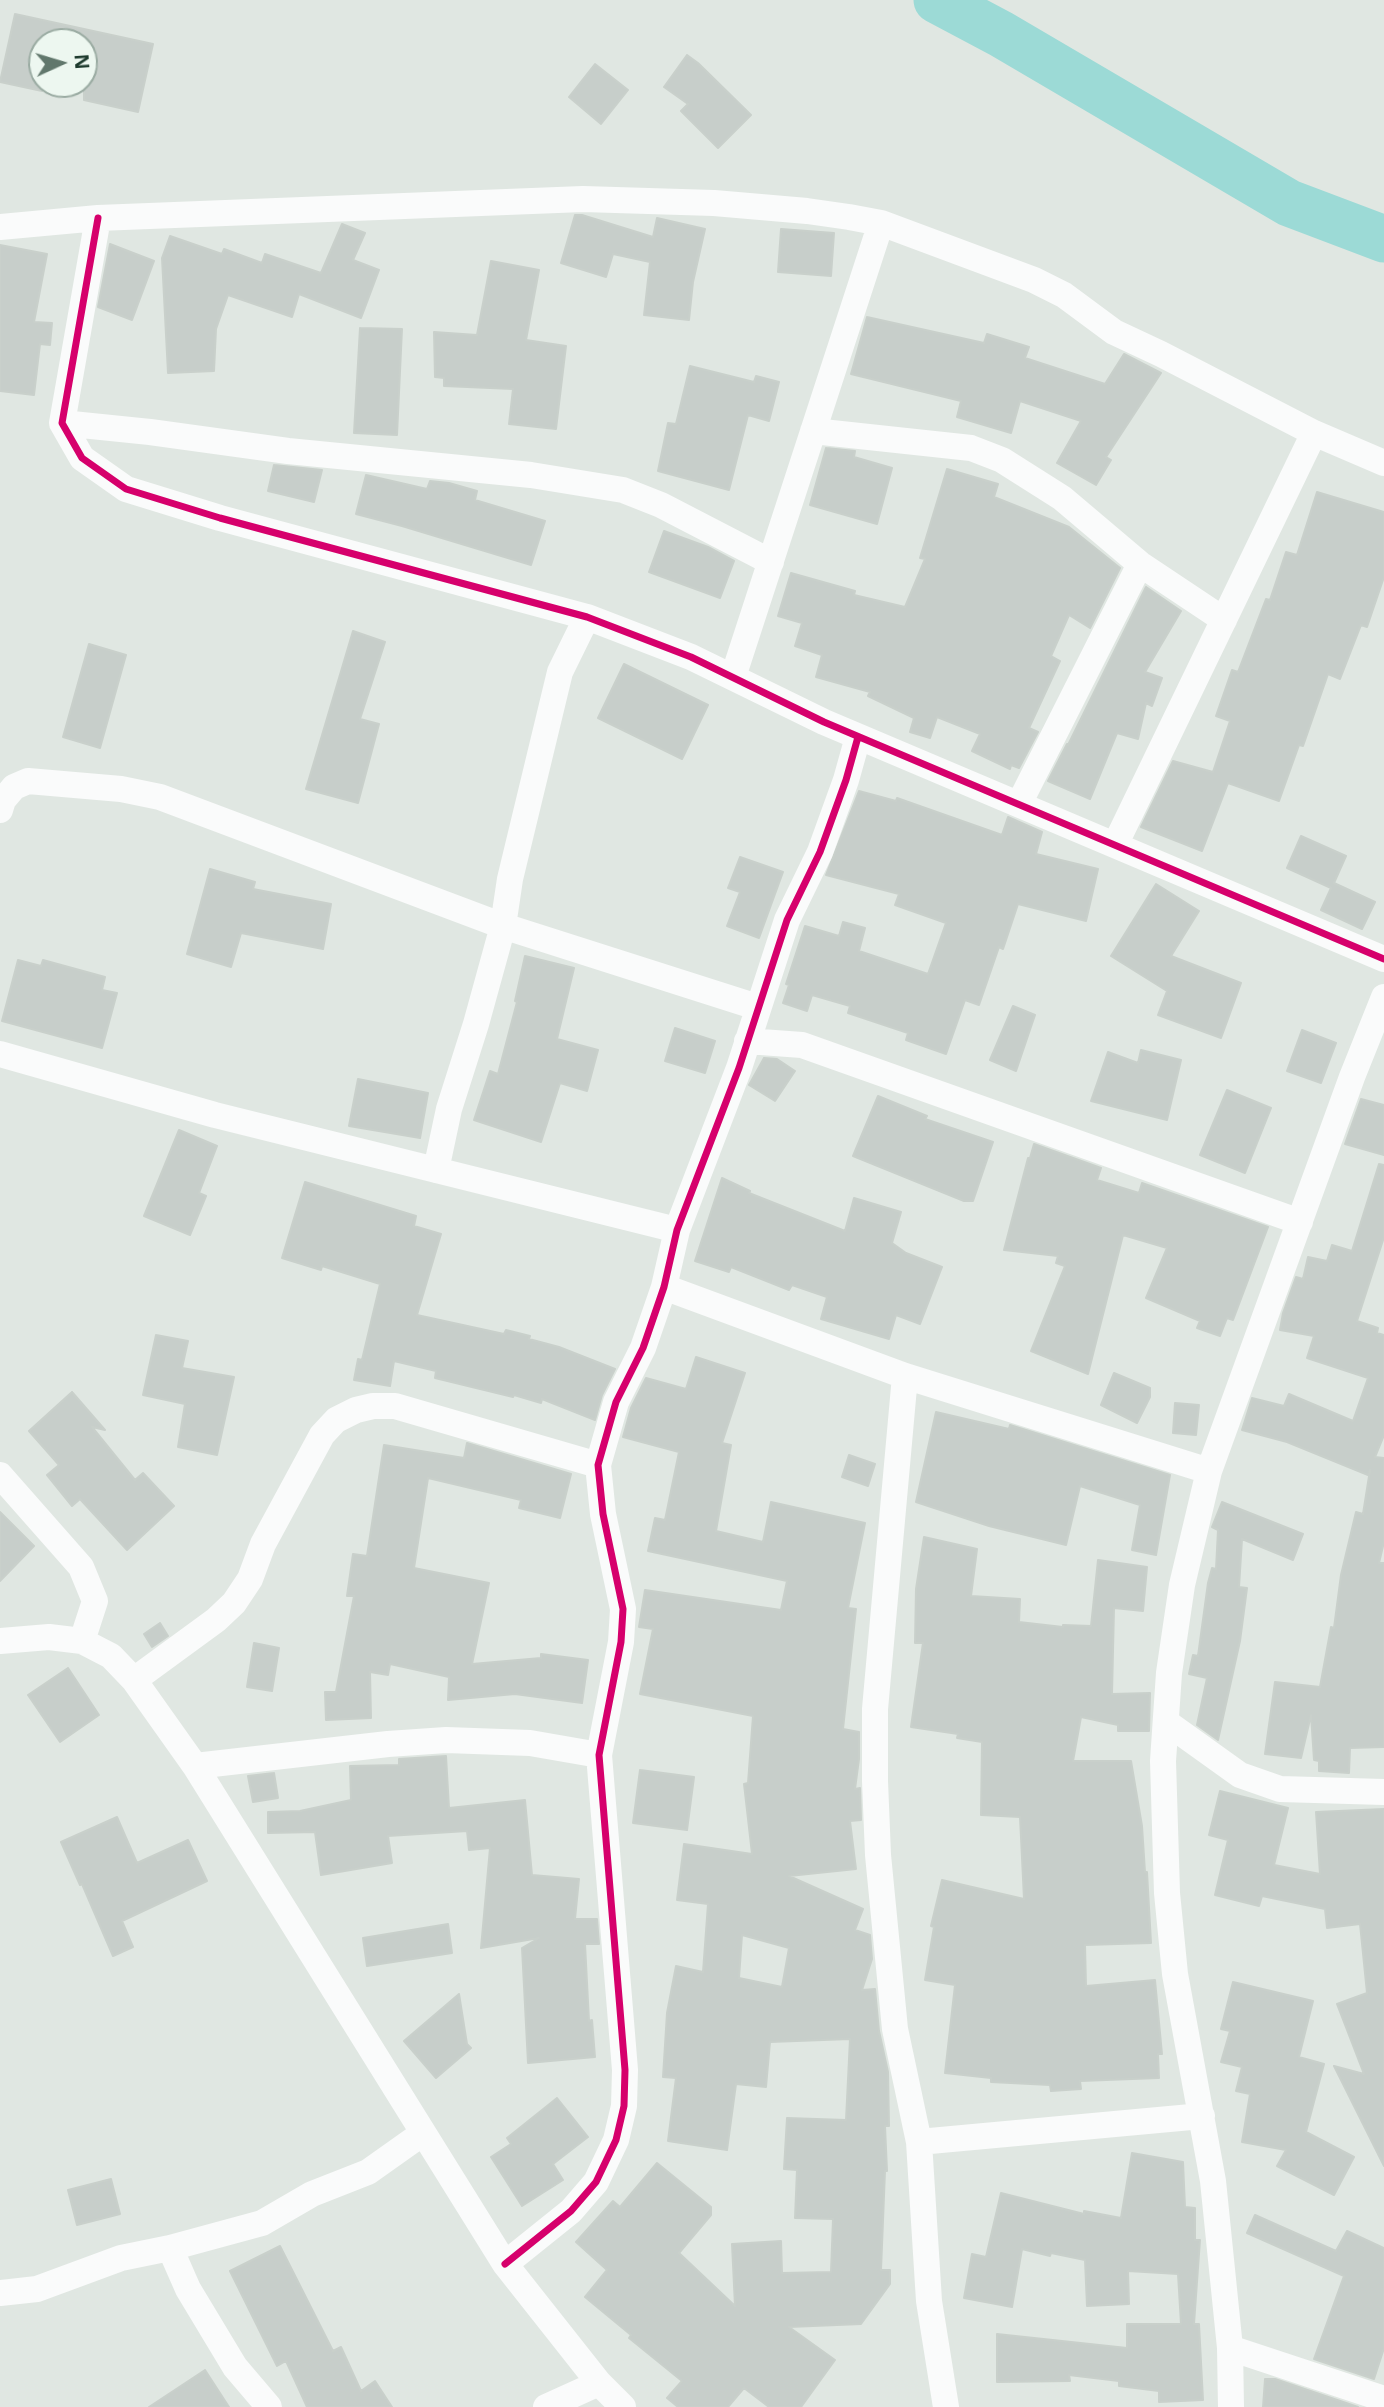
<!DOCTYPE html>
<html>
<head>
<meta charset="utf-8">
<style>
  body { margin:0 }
  #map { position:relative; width:1384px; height:2407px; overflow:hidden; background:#e0e7e2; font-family:"Open Sans",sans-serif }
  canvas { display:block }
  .north { position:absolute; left:28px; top:28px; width:70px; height:70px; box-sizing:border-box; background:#edf7f0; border:2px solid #9aaba2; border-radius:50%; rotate:86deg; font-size:19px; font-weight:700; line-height:28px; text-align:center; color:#1d3a2d }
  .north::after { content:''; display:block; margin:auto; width:24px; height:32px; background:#61776c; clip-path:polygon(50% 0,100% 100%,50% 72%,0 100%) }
</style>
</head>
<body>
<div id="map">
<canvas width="1384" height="2407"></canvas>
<div class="north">N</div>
</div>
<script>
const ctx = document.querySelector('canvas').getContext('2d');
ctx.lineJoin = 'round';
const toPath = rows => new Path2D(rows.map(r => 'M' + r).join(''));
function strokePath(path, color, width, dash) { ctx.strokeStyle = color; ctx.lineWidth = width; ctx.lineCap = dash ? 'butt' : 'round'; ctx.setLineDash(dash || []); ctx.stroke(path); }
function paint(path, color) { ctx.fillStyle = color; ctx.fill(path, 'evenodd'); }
strokePath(toPath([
  [937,0,1001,34,1289,203,1384,239]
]), '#9cdad6', 47);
const building = toPath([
  [15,14,153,44,138,112,84,100,84,42,42,42,42,91,0,82,15,14],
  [687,55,698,63,751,115,718,148,681,111,688,104,664,87,687,55],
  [595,64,628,90,601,124,569,97,595,64],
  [575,215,582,215,653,237,657,218,705,229,693,282,689,320,644,315,650,262,613,254,606,277,561,263,575,215],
  [342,224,365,233,353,260,379,270,361,318,299,294,292,317,228,295,216,329,214,371,168,373,162,258,170,236,222,254,224,249,262,263,265,254,321,273,342,224],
  [781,229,834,233,831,276,778,272,781,229],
  [110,244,154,261,132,320,98,307,110,244],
  [0,245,47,254,34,322,52,323,50,345,40,344,34,395,0,391,0,245],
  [491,261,539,270,526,340,566,346,556,429,509,424,513,389,444,386,444,378,435,377,434,332,477,335,491,261],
  [867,317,984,343,987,334,1029,347,1025,358,1105,384,1124,354,1161,373,1106,457,1111,460,1096,485,1057,463,1081,421,1020,401,1011,433,957,417,961,401,851,374,867,317],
  [360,328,402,329,397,435,354,433,360,328],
  [690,366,754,382,756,376,779,382,769,421,748,415,729,490,658,471,668,423,676,424,690,366],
  [826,448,855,451,854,457,892,468,877,524,810,505,826,448],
  [274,465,322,470,314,502,268,491,274,465],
  [947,469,998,484,994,497,1069,527,1120,568,1090,628,1069,615,1051,656,1060,661,1029,728,1038,732,1019,768,1011,765,1010,769,972,751,980,734,937,717,930,738,910,732,914,718,868,696,870,692,816,677,822,655,795,646,802,623,778,616,791,573,855,591,854,595,905,607,925,559,920,558,947,469],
  [366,475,427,489,430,481,449,483,477,491,475,500,545,521,531,565,402,526,356,514,366,475],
  [1317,492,1384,512,1384,577,1367,627,1361,625,1340,679,1328,674,1303,746,1299,745,1279,801,1228,783,1202,851,1141,827,1173,761,1213,772,1230,721,1216,716,1232,670,1238,672,1266,599,1270,600,1286,552,1297,555,1317,492],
  [664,531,708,547,734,561,720,598,649,572,664,531],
  [1146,587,1181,611,1145,672,1162,678,1152,706,1146,703,1138,739,1117,733,1090,799,1048,781,1067,744,1068,745,1146,587],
  [353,631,385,642,360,719,379,724,358,803,306,789,353,631],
  [89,644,126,655,100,748,63,737,89,644],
  [624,664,708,705,682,759,598,718,624,664],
  [859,791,896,801,897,798,1002,835,1008,817,1042,832,1036,854,1098,869,1086,921,1018,904,1003,949,999,947,979,1005,965,1000,946,1054,906,1040,908,1033,848,1013,850,1006,812,995,807,1011,783,1003,789,985,786,984,805,926,839,936,843,922,865,928,859,951,928,974,946,923,895,905,899,894,826,875,859,791],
  [1301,836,1346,856,1334,883,1375,902,1362,929,1321,910,1331,888,1287,868,1301,836],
  [740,857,783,872,759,938,727,926,740,892,728,888,740,857],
  [210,869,255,882,253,889,331,904,323,949,241,933,231,967,187,954,210,869],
  [1156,884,1199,911,1171,956,1241,983,1221,1038,1158,1015,1167,991,1111,956,1156,884],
  [525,956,574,968,557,1039,598,1050,587,1091,560,1083,541,1142,474,1120,490,1071,498,1074,517,1002,515,1001,525,956],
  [18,960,41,966,43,960,105,977,102,990,117,993,102,1048,2,1021,18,960],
  [1013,1006,1035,1015,1016,1071,990,1060,1013,1006],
  [675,1028,715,1041,705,1073,665,1061,675,1028],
  [1302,1030,1336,1043,1321,1083,1287,1071,1302,1030],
  [1141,1050,1181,1060,1167,1120,1091,1101,1108,1052,1138,1063,1141,1050],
  [764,1058,777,1059,795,1071,775,1101,749,1085,764,1058],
  [358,1079,428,1093,420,1138,349,1126,358,1079],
  [1227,1090,1271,1108,1245,1173,1200,1155,1227,1090],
  [878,1096,927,1116,925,1119,993,1142,973,1201,964,1201,853,1156,878,1096],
  [1361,1099,1384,1105,1384,1155,1345,1144,1361,1099],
  [179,1130,217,1146,199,1193,206,1196,190,1235,144,1216,179,1130],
  [1034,1144,1101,1168,1097,1180,1139,1193,1142,1183,1268,1227,1233,1320,1227,1318,1220,1336,1197,1328,1200,1321,1146,1298,1167,1248,1123,1235,1088,1374,1031,1351,1065,1266,1056,1263,1058,1256,1004,1250,1028,1158,1030,1158,1034,1144],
  [1379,1164,1384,1165,1384,1237,1357,1321,1378,1328,1377,1333,1384,1335,1384,1435,1375,1457,1384,1458,1384,1542,1379,1563,1384,1563,1384,1747,1350,1748,1349,1773,1319,1771,1319,1761,1314,1760,1311,1715,1301,1758,1265,1754,1275,1682,1320,1687,1331,1627,1334,1628,1341,1575,1356,1512,1363,1514,1370,1470,1368,1475,1287,1442,1242,1430,1252,1398,1284,1406,1289,1394,1353,1421,1368,1378,1307,1358,1314,1336,1280,1330,1283,1313,1296,1277,1303,1279,1308,1257,1327,1261,1332,1245,1352,1251,1379,1164],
  [722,1178,750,1191,749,1193,845,1231,854,1198,901,1212,892,1243,906,1253,942,1267,920,1324,896,1315,889,1339,821,1319,827,1297,792,1285,789,1290,731,1267,729,1272,695,1261,722,1178],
  [305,1182,416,1216,414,1226,441,1234,417,1315,504,1334,506,1330,530,1336,529,1339,559,1347,615,1369,602,1395,595,1420,542,1399,541,1403,514,1395,513,1397,435,1378,436,1371,394,1361,390,1386,354,1380,358,1359,362,1360,380,1284,322,1266,321,1270,282,1258,305,1182],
  [156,1335,188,1341,182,1368,234,1377,217,1455,178,1447,185,1404,143,1395,156,1335],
  [696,1357,745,1373,722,1443,731,1445,716,1531,763,1542,771,1502,865,1523,848,1608,856,1609,843,1729,859,1732,859,1759,855,1789,860,1788,861,1820,850,1821,856,1869,789,1876,863,1909,855,1930,870,1935,872,1959,862,1990,875,1989,879,2031,888,2072,889,2126,885,2126,887,2171,885,2171,881,2270,890,2270,890,2284,861,2324,789,2327,835,2360,801,2407,769,2407,744,2388,728,2407,678,2407,667,2398,682,2381,629,2338,631,2335,585,2297,607,2270,576,2242,613,2201,620,2207,657,2163,711,2207,711,2215,679,2253,735,2306,732,2244,781,2241,782,2273,831,2272,833,2219,795,2218,797,2170,784,2169,787,2118,846,2120,850,2039,770,2042,766,2087,736,2084,727,2150,668,2141,676,2078,663,2077,667,2013,676,1966,703,1972,708,1904,677,1900,684,1844,752,1854,744,1784,748,1783,753,1716,640,1694,653,1629,639,1627,645,1590,781,1610,787,1581,648,1551,655,1518,665,1520,679,1452,623,1437,631,1408,646,1378,686,1389,696,1357],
  [742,1935,789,1948,782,1987,739,1978,742,1935],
  [1114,1373,1150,1388,1150,1397,1137,1423,1101,1405,1114,1373],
  [72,1392,105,1430,92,1427,135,1480,143,1473,174,1506,127,1550,80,1499,72,1506,47,1475,59,1465,29,1431,72,1392],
  [1175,1403,1199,1405,1196,1435,1173,1433,1175,1403],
  [936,1412,1009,1429,1010,1425,1170,1475,1156,1555,1132,1550,1140,1505,1080,1486,1066,1545,989,1526,916,1502,936,1412],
  [467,1443,571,1474,560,1518,519,1508,521,1500,428,1478,414,1568,489,1583,472,1664,541,1658,541,1654,588,1660,582,1703,515,1694,448,1700,449,1677,390,1664,388,1675,370,1672,371,1718,326,1720,325,1692,336,1692,354,1596,347,1596,353,1554,367,1556,384,1445,464,1458,467,1443],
  [849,1455,875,1464,868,1486,842,1477,849,1455],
  [1222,1502,1303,1534,1293,1560,1242,1539,1239,1587,1247,1588,1240,1641,1218,1740,1197,1725,1207,1678,1189,1674,1193,1655,1198,1656,1208,1583,1212,1568,1216,1569,1218,1530,1212,1527,1222,1502],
  [0,1512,34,1546,0,1581,0,1512],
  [924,1537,977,1549,971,1596,1020,1599,1019,1622,1063,1627,1063,1625,1091,1626,1098,1560,1147,1567,1143,1611,1114,1608,1112,1694,1150,1693,1149,1731,1118,1731,1118,1725,1081,1717,1073,1761,1131,1761,1142,1826,1145,1872,1147,1872,1151,1943,1085,1945,1086,1986,1155,1980,1162,2054,1158,2054,1159,2078,1080,2081,1081,2089,1051,2091,1050,2085,991,2082,991,2078,945,2073,955,1985,925,1980,934,1927,931,1926,942,1880,1024,1899,1020,1817,981,1815,982,1742,957,1738,958,1734,911,1727,923,1643,915,1643,916,1589,924,1537],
  [160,1623,168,1636,152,1647,144,1634,160,1623],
  [254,1643,279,1648,272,1691,247,1687,254,1643],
  [68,1668,99,1715,60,1742,28,1695,68,1668],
  [446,1756,449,1808,525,1800,532,1875,579,1879,575,1919,597,1919,599,1944,585,1944,589,2021,592,2020,595,2057,528,2063,522,1948,539,1938,481,1948,490,1848,469,1850,467,1831,388,1836,392,1863,321,1875,315,1832,268,1833,268,1812,300,1811,351,1800,350,1766,399,1765,399,1759,446,1756],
  [640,1770,694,1777,687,1830,633,1823,640,1770],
  [274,1773,278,1798,253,1802,248,1776,274,1773],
  [1220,1791,1288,1808,1274,1865,1320,1874,1316,1812,1384,1809,1384,2166,1334,2066,1364,2074,1337,2004,1367,1993,1360,1924,1327,1928,1325,1909,1262,1896,1259,1906,1215,1895,1228,1840,1209,1835,1220,1791],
  [117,1817,137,1863,188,1840,207,1881,122,1921,133,1947,113,1956,82,1884,80,1885,61,1842,117,1817],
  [448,1924,452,1953,367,1966,363,1938,448,1924],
  [1233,1982,1313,2001,1299,2057,1324,2064,1306,2132,1354,2157,1334,2195,1277,2166,1286,2150,1242,2142,1250,2094,1236,2091,1242,2067,1221,2062,1230,2031,1221,2029,1233,1982],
  [459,1994,467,2044,471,2048,436,2078,404,2041,459,1994],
  [557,2098,588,2137,553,2164,563,2180,522,2206,491,2157,511,2144,507,2138,557,2098],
  [1132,2153,1183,2162,1185,2207,1195,2208,1195,2240,1200,2240,1194,2324,1199,2324,1203,2400,1159,2402,1159,2391,1119,2386,1119,2381,1069,2375,1070,2381,997,2382,997,2334,1127,2348,1127,2324,1181,2324,1178,2274,1128,2271,1129,2304,1087,2306,1085,2260,1051,2253,1050,2256,1022,2249,1012,2307,964,2298,972,2254,986,2257,1001,2193,1084,2214,1084,2211,1121,2218,1132,2153],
  [111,2179,120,2214,77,2225,68,2190,111,2179],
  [1255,2215,1336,2251,1347,2231,1384,2248,1384,2348,1374,2379,1314,2359,1344,2276,1247,2233,1255,2215],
  [280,2246,333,2351,341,2347,361,2391,375,2381,392,2407,307,2407,286,2361,277,2366,230,2271,280,2246],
  [205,2370,229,2407,149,2407,205,2370],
  [1265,2379,1275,2379,1358,2407,1263,2407,1265,2379]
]);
paint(building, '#c7ceca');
strokePath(building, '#c9d0cb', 2);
strokePath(toPath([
  [98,218,62,423,82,458,126,489,220,518,587,617,691,657,824,722,1384,959],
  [0,227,98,218,583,199,714,203,807,211,849,217,881,223,1034,280,1064,295,1114,332,1161,354,1314,433,1384,463],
  [62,423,150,432,288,451,531,475,623,490,661,505,771,562],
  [813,431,971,448,1002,460,1062,498,1140,564,1224,620],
  [733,677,881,223],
  [1019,804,1140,564],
  [0,810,3,800,14,787,28,781,121,789,160,797,503,926,757,1007],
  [1115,845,1314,433],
  [747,1041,802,1045,1300,1222],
  [0,1054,215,1115,677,1230],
  [436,1170,449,1109,476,1024,503,926,510,879,560,672,587,617],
  [664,1287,905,1376,1209,1471],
  [905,1376,875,1709,875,1781,878,1855,895,2029,919,2142,929,2301,946,2407],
  [0,1475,81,1567,95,1601,82,1641],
  [0,1641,49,1637,82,1641,111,1656,134,1680,195,1766,505,2264,599,2383,623,2407],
  [134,1680,216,1620,234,1603,250,1579,263,1544,322,1435,336,1420,356,1410,373,1406,395,1406,598,1465],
  [1166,1722,1240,1775,1280,1789,1384,1792],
  [195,1766,388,1744,446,1740,530,1743,599,1755],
  [919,2142,1202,2116],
  [170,2248,188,2289,235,2367,269,2407],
  [505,2264,571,2211,596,2182,616,2140,624,2106,625,2070,599,1755,621,1642,623,1609,603,1514,598,1465,616,1402,643,1348,664,1287,677,1230,739,1068,787,920,820,852,846,780,858,737],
  [0,2293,37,2289,121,2258,170,2248,262,2223,312,2194,368,2172,423,2133],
  [1230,2348,1384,2399],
  [546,2407,599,2383],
  [1231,2407,1230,2348,1213,2181,1175,1974,1167,1893,1163,1761,1169,1673,1182,1585,1209,1471,1352,1077,1384,997]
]), '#fafbfb', 26);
strokePath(toPath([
  [98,218,62,423,82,458,126,489,220,518,587,617,691,657,824,722,1384,959],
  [505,2264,571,2211,596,2182,616,2140,624,2106,625,2070,599,1755,621,1642,623,1609,603,1514,598,1465,616,1402,643,1348,664,1287,677,1230,739,1068,787,920,820,852,846,780,858,737]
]), '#d6006c', 7);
</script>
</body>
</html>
